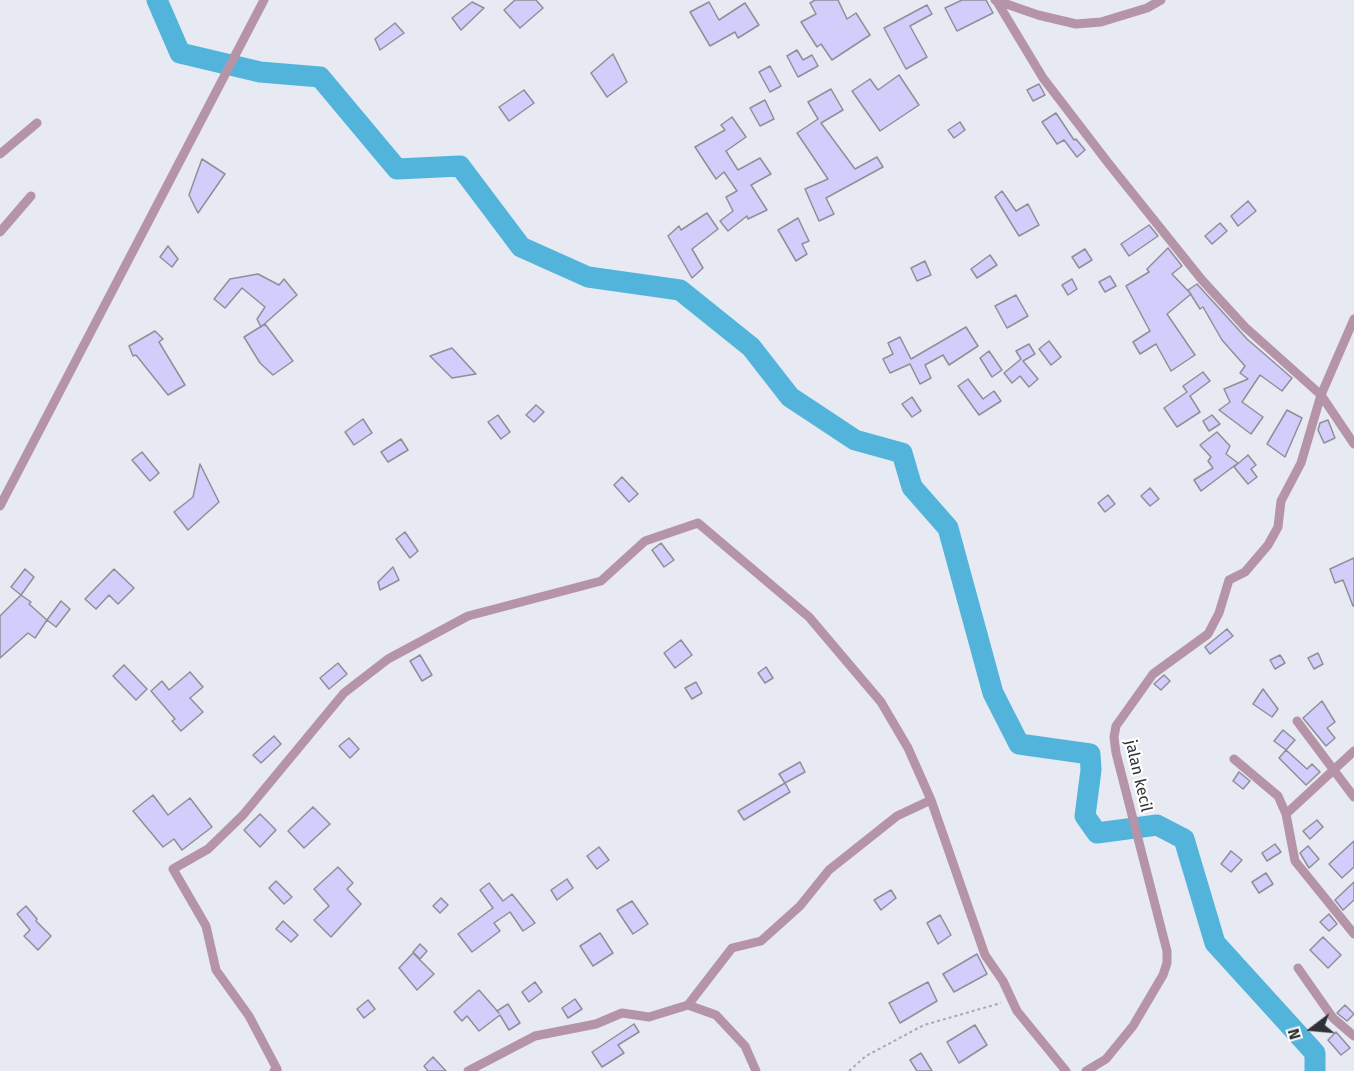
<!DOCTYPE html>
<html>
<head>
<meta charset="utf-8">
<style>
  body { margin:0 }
  #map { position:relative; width:1354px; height:1071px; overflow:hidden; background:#e7eaf3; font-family:"Fira Sans",sans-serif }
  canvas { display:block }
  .north { position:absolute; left:1282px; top:999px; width:60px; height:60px; -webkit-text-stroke:4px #fff; paint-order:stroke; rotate:254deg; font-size:16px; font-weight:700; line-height:24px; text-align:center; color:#303134 }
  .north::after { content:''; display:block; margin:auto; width:21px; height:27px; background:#303134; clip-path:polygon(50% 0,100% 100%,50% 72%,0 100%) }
</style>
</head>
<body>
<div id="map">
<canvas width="1354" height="1071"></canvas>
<div class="north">N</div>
</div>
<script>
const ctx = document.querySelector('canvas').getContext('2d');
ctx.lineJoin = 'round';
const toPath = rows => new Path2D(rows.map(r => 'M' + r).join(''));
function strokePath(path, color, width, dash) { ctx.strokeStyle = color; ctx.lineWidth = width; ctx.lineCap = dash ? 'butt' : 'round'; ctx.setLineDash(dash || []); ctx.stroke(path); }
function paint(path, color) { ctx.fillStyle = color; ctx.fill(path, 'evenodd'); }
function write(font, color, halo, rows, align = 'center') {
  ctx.font = font + ' "Fira Sans",sans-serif'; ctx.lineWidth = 4.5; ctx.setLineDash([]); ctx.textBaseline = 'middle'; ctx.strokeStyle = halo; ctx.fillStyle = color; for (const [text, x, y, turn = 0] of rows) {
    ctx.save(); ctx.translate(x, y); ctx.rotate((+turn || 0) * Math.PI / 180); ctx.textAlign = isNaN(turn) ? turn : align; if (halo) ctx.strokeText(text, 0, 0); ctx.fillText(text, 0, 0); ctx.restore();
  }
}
strokePath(toPath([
  [157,0,180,53,260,72,320,77,397,169,460,166,521,247,588,277,680,290,751,347,790,397,855,440,902,453,912,487,948,528,993,693,1019,744,1090,754,1091,770,1085,816,1097,833,1157,825,1184,839,1215,943,1315,1053,1315,1071]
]), '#52b4db', 21);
const building = toPath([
  [515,0,536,0,543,8,520,28,504,10,515,0],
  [815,0,838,0,847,19,856,13,870,35,832,60,821,44,817,47,801,22,816,14,810,3,815,0],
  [962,0,986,0,993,13,957,31,945,8,962,0],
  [472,2,484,8,461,30,452,18,472,2],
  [709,2,719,20,745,3,759,25,738,38,735,32,710,46,690,12,709,2],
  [927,5,932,14,910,26,927,57,906,69,884,28,927,5],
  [395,23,404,33,380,50,375,39,395,23],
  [797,50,803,60,812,55,818,66,798,77,787,56,797,50],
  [613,54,627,82,607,97,591,73,613,54],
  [770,66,781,86,770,92,759,72,770,66],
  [899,75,919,105,880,131,852,91,870,79,878,90,899,75],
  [1039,84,1045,95,1033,101,1027,90,1039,84],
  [831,89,843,110,821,123,855,169,877,157,883,167,826,198,834,214,819,221,805,189,828,179,797,133,818,119,808,102,831,89],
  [524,90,534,103,509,121,499,107,524,90],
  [765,100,774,119,760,126,750,108,765,100],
  [1056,113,1074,140,1076,139,1085,150,1077,157,1064,140,1057,144,1042,122,1056,113],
  [732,117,746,137,726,151,738,170,760,158,771,174,751,185,767,210,748,219,747,216,728,231,720,221,733,211,726,197,737,191,724,172,716,179,695,147,725,130,721,125,732,117],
  [960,122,965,130,954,138,948,130,960,122],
  [202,159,225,174,198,213,189,195,202,159],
  [1002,191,1016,211,1028,204,1039,225,1019,236,995,197,1002,191],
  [1248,201,1256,211,1238,226,1231,216,1248,201],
  [707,213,718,229,692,249,703,268,692,278,668,236,679,226,681,230,707,213],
  [798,218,809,241,802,244,807,254,796,261,778,230,798,218],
  [1220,223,1227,231,1212,244,1205,236,1220,223],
  [1149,225,1158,236,1129,256,1121,244,1149,225],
  [168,246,178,259,172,267,160,257,168,246],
  [1168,248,1182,266,1172,274,1191,294,1167,314,1195,355,1171,371,1156,344,1140,354,1133,342,1150,331,1126,286,1149,272,1147,269,1168,248],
  [1085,249,1092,260,1079,268,1072,257,1085,249],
  [990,255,997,265,977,278,971,269,990,255],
  [925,261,931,275,917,281,911,268,925,261],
  [258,274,279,285,284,279,297,295,261,327,257,319,265,307,242,288,225,308,214,299,230,279,258,274],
  [1110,276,1116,286,1105,292,1099,282,1110,276],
  [1072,279,1077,289,1068,295,1062,285,1072,279],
  [1197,284,1247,339,1292,378,1282,391,1260,375,1242,402,1263,417,1251,434,1219,410,1230,402,1224,389,1248,379,1240,373,1245,366,1222,340,1203,307,1200,309,1188,290,1197,284],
  [1016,295,1028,316,1007,328,995,306,1016,295],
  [265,324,293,361,273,375,260,363,244,337,265,324],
  [966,327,978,346,949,365,943,355,925,365,931,378,920,384,910,364,890,373,883,359,893,354,888,343,900,337,911,359,966,327],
  [155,331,163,339,159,342,185,385,168,395,136,355,133,356,129,346,155,331],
  [1049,341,1061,357,1051,365,1039,349,1049,341],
  [1029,344,1035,354,1023,361,1038,379,1029,387,1020,376,1012,383,1004,373,1021,359,1016,351,1029,344],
  [452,348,476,374,452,378,430,356,452,348],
  [989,351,1002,370,992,377,980,358,989,351],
  [1203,372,1210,381,1190,396,1200,412,1177,427,1164,408,1187,392,1183,386,1203,372],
  [968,379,983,399,994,391,1001,401,979,415,958,386,968,379],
  [912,397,921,411,912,417,902,404,912,397],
  [536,405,544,412,534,422,526,415,536,405],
  [1287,410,1302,418,1285,457,1267,444,1287,410],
  [498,415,510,432,501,439,488,422,498,415],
  [1212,415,1220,424,1209,431,1203,421,1212,415],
  [363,419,372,433,354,445,345,432,363,419],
  [1328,420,1335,438,1324,443,1318,430,1320,423,1328,420],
  [1217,432,1230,446,1226,454,1238,463,1201,491,1194,480,1213,468,1208,461,1211,457,1200,445,1217,432],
  [401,439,408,450,388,462,381,452,401,439],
  [142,452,159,473,150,481,132,460,142,452],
  [1248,455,1256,465,1251,469,1257,477,1248,484,1234,467,1248,455],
  [200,464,219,502,188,530,174,512,193,497,200,464],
  [622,477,638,494,629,502,614,485,622,477],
  [1150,488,1159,499,1150,506,1141,496,1150,488],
  [1108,495,1115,504,1105,512,1098,503,1108,495],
  [405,532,418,551,410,558,396,539,405,532],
  [661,543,674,560,664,567,652,550,661,543],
  [1354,558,1354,606,1353,606,1343,580,1335,583,1330,569,1354,558],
  [393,567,399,580,380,590,378,582,393,567],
  [25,569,34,577,21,595,11,587,25,569],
  [114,569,134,588,118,604,109,595,96,609,85,599,114,569],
  [21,595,31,602,29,604,47,620,35,638,28,633,0,658,0,616,21,595],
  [61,601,70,609,56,627,47,620,61,601],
  [1227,629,1233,636,1210,654,1205,647,1227,629],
  [681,640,692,655,675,668,664,653,681,640],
  [1318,653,1323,664,1314,669,1308,658,1318,653],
  [420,655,432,675,422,681,410,661,420,655],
  [1280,655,1285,663,1275,669,1270,660,1280,655],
  [338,663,347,674,329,689,320,678,338,663],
  [124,665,147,689,136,700,113,676,124,665],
  [766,667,773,678,765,683,758,673,766,667],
  [190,672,203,687,190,698,203,712,181,731,172,721,175,719,151,691,162,681,169,690,190,672],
  [1164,675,1170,681,1161,690,1154,684,1164,675],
  [696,682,702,693,692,699,685,688,696,682],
  [1263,689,1278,709,1272,717,1253,704,1263,689],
  [1322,701,1335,722,1327,728,1335,738,1326,746,1303,718,1322,701],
  [1283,730,1295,740,1286,750,1274,741,1283,730],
  [274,736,281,744,261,763,253,755,274,736],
  [349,738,359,749,350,758,339,746,349,738],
  [1286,750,1307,769,1312,764,1320,772,1306,785,1279,758,1286,750],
  [800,762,805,772,785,783,779,774,800,762],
  [1239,772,1250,781,1243,789,1233,781,1239,772],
  [785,783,790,792,744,820,738,811,785,783],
  [153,795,168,815,190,798,212,827,182,850,174,839,163,847,133,811,153,795],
  [313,807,330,824,304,848,288,831,313,807],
  [260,814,276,830,260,847,244,830,260,814],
  [1317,820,1323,827,1310,839,1303,831,1317,820],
  [1354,841,1354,867,1342,878,1329,864,1354,841],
  [1275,844,1281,852,1267,861,1262,853,1275,844],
  [1308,846,1319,859,1309,868,1300,853,1308,846],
  [599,847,609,860,597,869,587,856,599,847],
  [1231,851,1242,860,1231,872,1221,864,1231,851],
  [338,867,353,883,347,889,361,904,331,937,314,920,329,906,314,889,338,867],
  [1266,873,1273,884,1259,893,1252,882,1266,873],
  [567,879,573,888,557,900,551,890,567,879],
  [276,881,292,897,284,904,269,888,276,881],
  [1354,882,1354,900,1343,910,1335,900,1354,882],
  [489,883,503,901,512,894,535,923,523,931,510,912,494,923,500,931,472,952,458,934,493,908,480,890,489,883],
  [891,890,896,898,881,910,874,900,891,890],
  [441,898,448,905,440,913,433,906,441,898],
  [632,901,648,924,633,934,617,910,632,901],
  [26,906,37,919,36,921,51,936,38,950,24,936,30,930,17,914,26,906],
  [1329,914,1337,924,1329,931,1320,922,1329,914],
  [940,915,951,935,938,944,927,923,940,915],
  [283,921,298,935,291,942,276,929,283,921],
  [600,933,613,953,593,966,580,946,600,933],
  [1323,937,1341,955,1328,968,1310,950,1323,937],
  [420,944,427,951,420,959,413,952,420,944],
  [413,953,434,974,417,990,399,968,413,953],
  [977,954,987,974,954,992,943,974,977,954],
  [535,982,542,992,529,1002,522,992,535,982],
  [928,982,937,1001,900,1023,889,1003,928,982],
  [479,990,499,1013,497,1011,508,1004,520,1023,509,1030,500,1015,479,1031,467,1016,462,1021,454,1012,479,990],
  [575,999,582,1009,568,1018,562,1008,575,999],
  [368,1000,375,1009,364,1018,357,1009,368,1000],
  [1345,1005,1354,1014,1347,1021,1337,1013,1345,1005],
  [634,1024,639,1032,618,1045,624,1053,602,1067,592,1052,634,1024],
  [975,1025,987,1045,959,1063,947,1042,975,1025],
  [1336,1032,1350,1048,1341,1055,1328,1040,1336,1032],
  [921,1053,932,1071,917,1071,910,1060,921,1053],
  [433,1057,446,1071,428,1071,424,1066,433,1057]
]);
paint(building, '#d2cdfb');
strokePath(building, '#908f98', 1.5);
strokePath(toPath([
  [849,1071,866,1056,924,1025,1001,1003]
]), '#a7a9b0', 2, [3, 3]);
strokePath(toPath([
  [995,0,1038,15,1076,24,1101,22,1147,8,1161,0],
  [996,0,1043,78,1109,164,1202,280,1245,327,1321,395,1354,444],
  [0,154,37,123],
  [0,232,31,196],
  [0,506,264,0],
  [1297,721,1354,797],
  [1234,759,1278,796,1286,814,1295,861,1354,934],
  [1286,814,1354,751],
  [1298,968,1333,1018,1354,1036],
  [688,1005,716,1015,745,1046,756,1071],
  [274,1071,277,1069,249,1016,216,970,206,926,173,869,208,849,243,815,344,693,388,659,468,616,601,581,645,541,698,523,809,617,881,702,908,748,931,800,985,955,1003,981,1017,1011,1066,1071],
  [468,1071,535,1036,596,1024,622,1013,649,1017,688,1005,732,948,761,941,800,906,829,870,897,816,931,800],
  [1086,1071,1106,1059,1133,1026,1163,975,1167,963,1167,951,1116,753,1114,737,1116,726,1153,674,1208,634,1219,613,1229,580,1245,572,1268,545,1278,527,1281,501,1301,463,1321,395,1354,319]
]), '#b694a8', 9);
write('16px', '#303134', '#fff', [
  ["jalan kecil",1138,776,77]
]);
</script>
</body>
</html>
